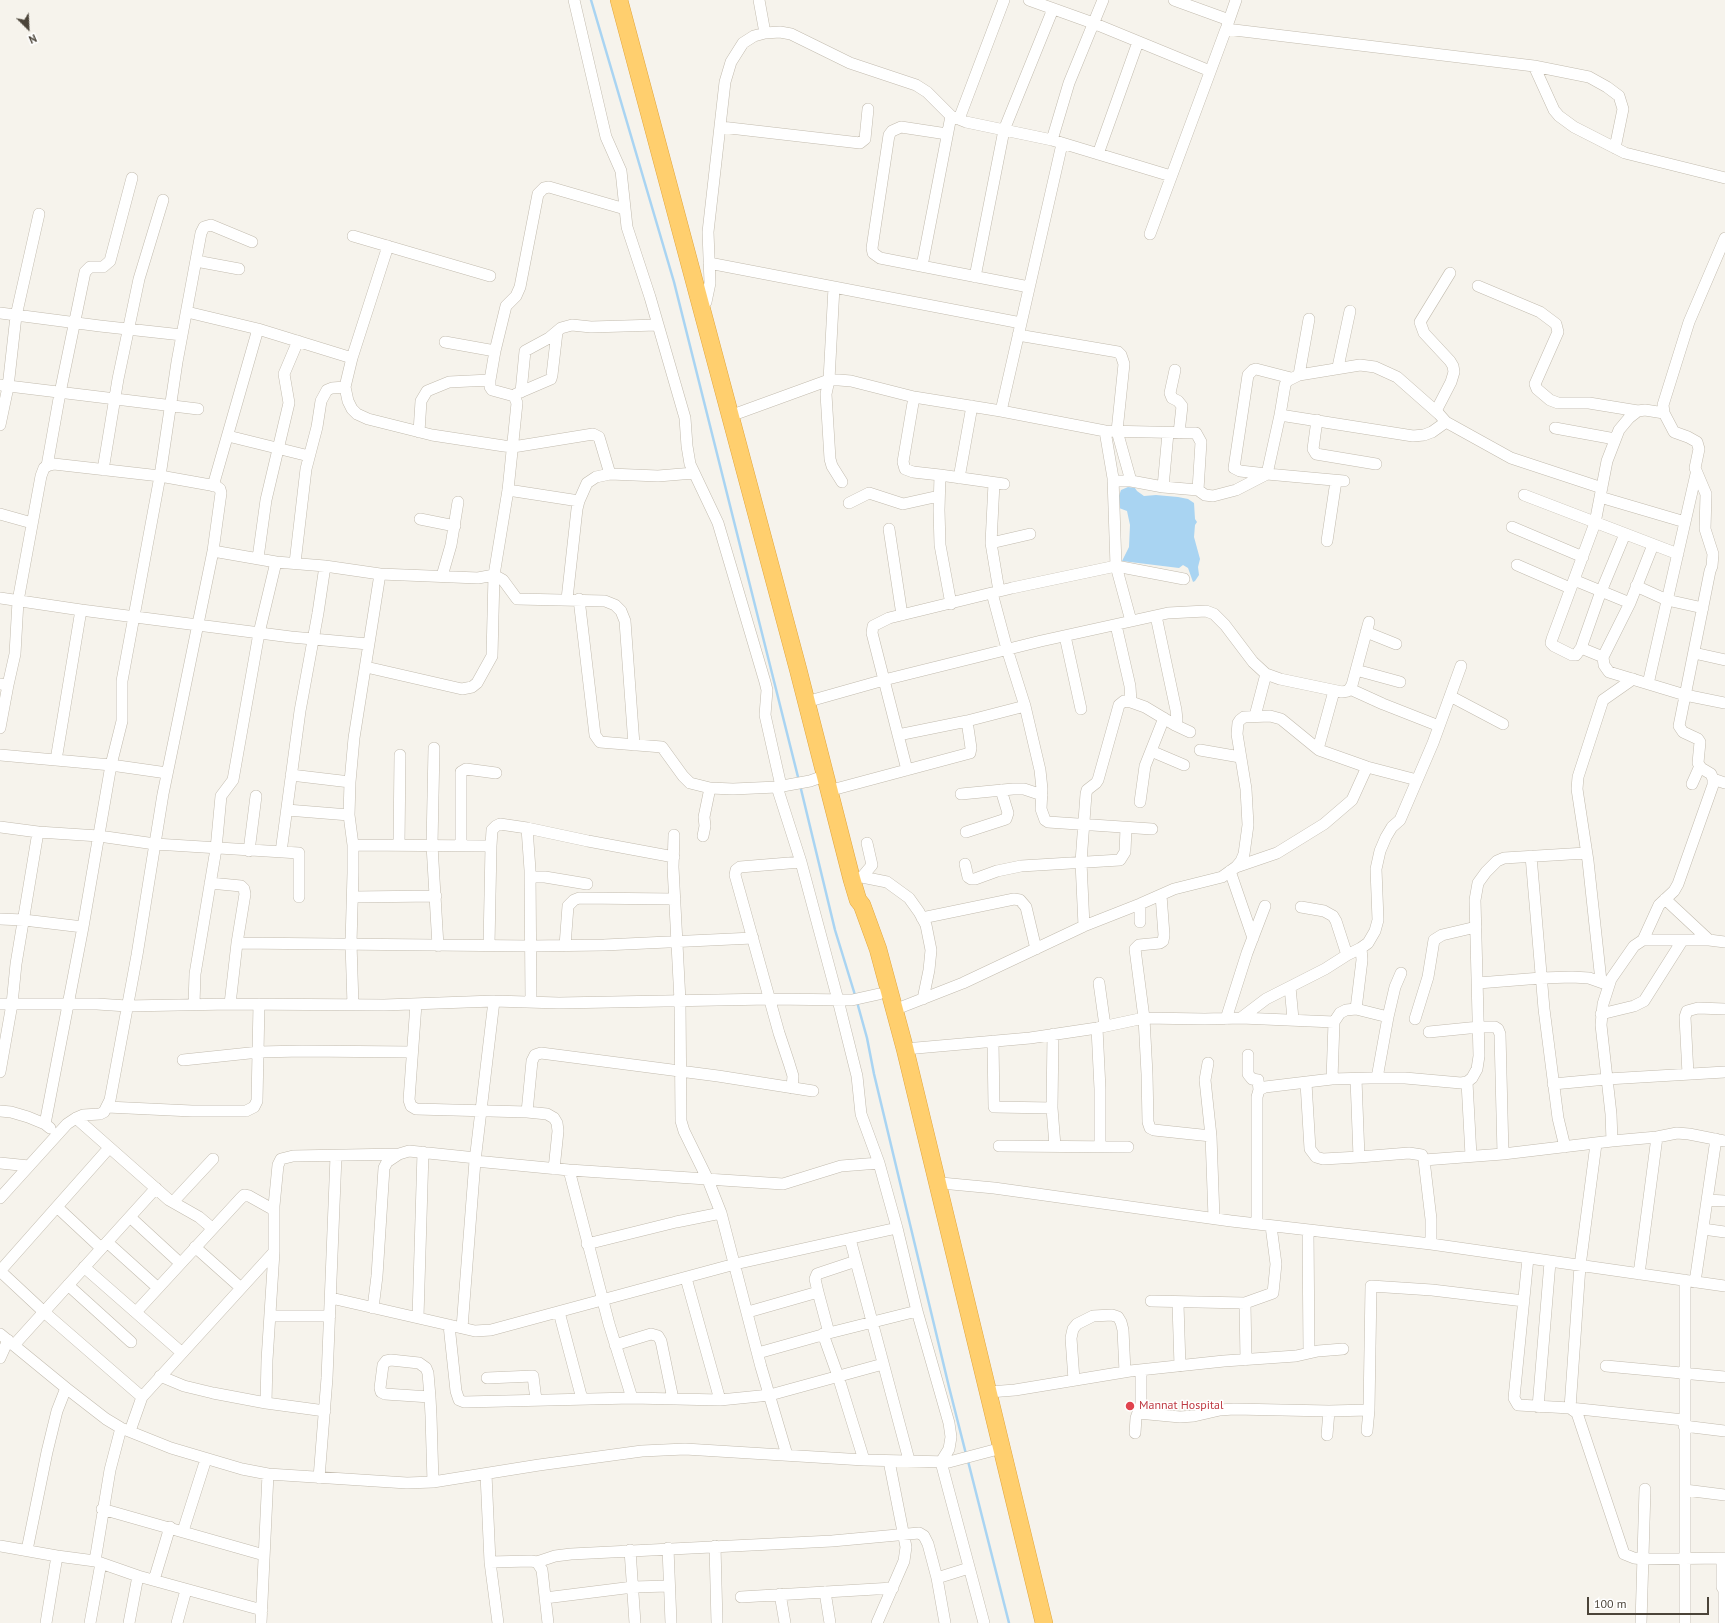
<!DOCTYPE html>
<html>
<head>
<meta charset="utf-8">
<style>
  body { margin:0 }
  #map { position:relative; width:1725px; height:1623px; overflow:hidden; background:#f6f3ec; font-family:"PT Sans",sans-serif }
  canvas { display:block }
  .north { position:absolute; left:8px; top:8px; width:40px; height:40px; -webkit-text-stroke:3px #fff; paint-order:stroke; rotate:156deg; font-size:11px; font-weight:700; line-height:16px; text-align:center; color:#4b4439 }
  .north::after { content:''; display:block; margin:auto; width:14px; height:18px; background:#4b4439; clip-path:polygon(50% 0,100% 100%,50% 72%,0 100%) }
  .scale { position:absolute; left:1587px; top:1597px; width:122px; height:18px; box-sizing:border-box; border:2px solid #4b4439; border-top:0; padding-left:5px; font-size:12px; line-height:14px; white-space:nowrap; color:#4b4439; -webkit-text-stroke:3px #fff; paint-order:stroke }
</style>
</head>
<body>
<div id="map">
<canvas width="1725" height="1623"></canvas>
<div class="north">N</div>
<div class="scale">100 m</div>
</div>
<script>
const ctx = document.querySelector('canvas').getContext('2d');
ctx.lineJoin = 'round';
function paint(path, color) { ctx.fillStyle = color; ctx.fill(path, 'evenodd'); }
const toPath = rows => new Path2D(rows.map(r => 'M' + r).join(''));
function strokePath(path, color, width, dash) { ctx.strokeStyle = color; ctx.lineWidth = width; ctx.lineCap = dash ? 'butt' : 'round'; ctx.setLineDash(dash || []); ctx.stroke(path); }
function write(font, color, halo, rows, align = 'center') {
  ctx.font = font + ' "PT Sans",sans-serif'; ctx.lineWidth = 3; ctx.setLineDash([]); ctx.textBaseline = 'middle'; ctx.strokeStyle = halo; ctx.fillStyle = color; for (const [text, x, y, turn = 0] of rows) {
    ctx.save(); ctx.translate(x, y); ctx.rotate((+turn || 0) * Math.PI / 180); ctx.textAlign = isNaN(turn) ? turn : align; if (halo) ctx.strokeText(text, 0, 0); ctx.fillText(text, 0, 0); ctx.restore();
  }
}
paint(toPath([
  [1128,487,1135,488,1137,491,1144,496,1156,495,1178,497,1188,499,1194,503,1195,519,1197,522,1195,525,1194,537,1200,559,1198,567,1199,575,1195,581,1193,582,1188,568,1183,565,1179,568,1122,561,1129,547,1130,525,1127,511,1119,508,1118,499,1121,490]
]), '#a9d4f2');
strokePath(toPath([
  [591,0,674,282,799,781],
  [800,785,835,930,855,995],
  [857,1002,867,1038,874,1074,949,1387,966,1454],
  [968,1461,1009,1623]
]), '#a9d4f2', 2.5);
const minor = toPath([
  [574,0,606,137,621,171,627,227,650,297,685,418,687,446,690,464,718,523,765,682,767,690,765,715,781,786],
  [759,0,765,33],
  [1029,0,1093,23,1210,71],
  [1174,0,1229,20],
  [1227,26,1236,0],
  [1534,66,1589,77,1607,87,1619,96,1623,109,1615,148],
  [959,119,1004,0],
  [721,127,860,143,865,139,868,109],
  [947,134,901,127,892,131,889,135,872,248,873,253,880,258,1029,287],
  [1052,140,1069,83,1103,0],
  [1098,154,1138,42],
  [1150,234,1226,29,1534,66,1554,110,1559,116,1574,127,1625,153,1725,178],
  [353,236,490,276],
  [388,246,352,358,345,387,348,401,352,409,357,414,368,419,432,435,504,446,513,447,593,434,599,437,610,474],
  [196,261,239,269],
  [709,263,1021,323],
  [922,266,951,116],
  [975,277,1004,130,1053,9],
  [1478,286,1540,312,1556,324,1558,332,1535,384,1537,389,1550,400,1558,403,1589,403,1638,411],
  [834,287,829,380,826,394,830,459,832,466,842,482],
  [701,308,706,302,710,283,708,232,725,82,731,62,743,43,754,36,765,33,780,32,791,34,850,63,916,85,927,92,951,116,966,122,1052,140,1171,176],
  [187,312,258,329],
  [0,313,100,326,182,335],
  [1018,335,1118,352,1121,355,1124,364,1117,431,1131,481],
  [445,342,495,351],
  [1338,367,1350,311],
  [1175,370,1170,393,1172,398,1178,401,1182,406,1179,433],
  [1299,375,1309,319],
  [1291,378,1256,369,1253,370,1248,375,1234,468,1240,471,1267,474,1344,481],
  [0,385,198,409],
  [521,392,525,351,549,338,561,328,572,325,591,327,657,325],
  [516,394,551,379,552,375,557,332],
  [914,397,903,462,905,469,913,472,940,475,939,510,940,545,951,604],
  [1001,411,1062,144],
  [1436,411,1451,382,1454,372,1453,366,1450,361,1424,333,1420,322,1450,273],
  [1280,415,1413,436,1424,435,1432,432,1446,422],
  [730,416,829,380,839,380,851,381,914,397,1001,411,1105,431,1196,433,1201,442,1198,490],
  [1317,420,1313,449,1316,454,1376,464],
  [0,425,8,387,16,316,39,214],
  [1555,428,1615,439],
  [1105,431,1113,478,1116,566,1131,621],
  [419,432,421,401,427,391,449,382,490,380],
  [228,436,309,456],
  [47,466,60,393,85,272,90,267,103,267,110,261,132,178],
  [103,470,118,379,139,279,163,200],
  [940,475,1004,484],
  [959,478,972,406],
  [1113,481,1131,481,1163,487,1198,490,1205,495,1213,496,1236,490,1267,474,1280,415,1285,385,1287,381,1299,375,1360,365,1375,367,1397,377,1439,414,1446,422,1511,458,1602,488],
  [994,483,991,543,999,591],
  [213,486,258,329,352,358],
  [1163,487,1168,433],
  [508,490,579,501],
  [1524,495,1678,554],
  [1600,497,1685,522],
  [849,503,869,493,903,504,939,496],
  [0,514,32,523],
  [420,519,455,526],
  [1512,527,1583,557],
  [889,529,902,615],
  [1625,534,1600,594,1581,648,1603,657,1604,665,1609,672,1685,695,1725,703],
  [1327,541,1336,481],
  [991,543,1030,534],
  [213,551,276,562],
  [258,558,266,500,289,403,284,374,298,341],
  [295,563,306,469,317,427,321,401,327,390,332,388,345,387],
  [1517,565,1570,588],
  [442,576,451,545,458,502],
  [1574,580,1630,603],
  [1636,586,1667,600,1703,608],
  [992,593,1007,649,1025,706,1040,770,1042,789,1041,809,1045,820,1048,822,1152,829],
  [0,598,81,610,291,637,368,644],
  [567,599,577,509,579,501,587,483,596,477,610,474,658,476,694,473],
  [579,599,595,735,600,742,662,747,683,776,690,783,710,788,733,789,777,787,810,781,824,776],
  [1156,616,1176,710,1177,720,1175,725],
  [1116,625,1130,686,1131,702],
  [1366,632,1396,644],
  [1065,636,1081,709],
  [1581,648,1576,655,1572,655,1554,646,1551,643,1552,639,1595,523,1607,461,1619,430,1629,418,1638,411,1645,410,1664,413],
  [1694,653,1725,660],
  [1603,657,1630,603,1653,545],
  [366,667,462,689,472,687,477,683,492,656,494,575,503,580,517,599,605,601,615,605,621,611,625,621,634,745],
  [1356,670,1400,682],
  [0,684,8,685,0,728],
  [1648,684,1696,474],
  [1350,689,1383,704,1439,726],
  [1450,696,1503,724],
  [806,702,884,680,1041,641,1168,613,1206,611,1214,614,1225,625,1253,662,1266,674,1280,679,1342,692,1348,691,1352,685,1369,622],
  [1255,716,1266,674],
  [898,735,967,721,1025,706],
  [434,748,432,845,438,946],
  [1318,749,1334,691],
  [1200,750,1240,757],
  [1151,751,1184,765],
  [0,755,111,765,167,773],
  [56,760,81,610],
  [907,770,872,633,873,626,889,618,1012,588,1116,566,1184,579],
  [291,775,350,782],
  [1713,779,1725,783],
  [1692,784,1700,766],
  [777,787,801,862,838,1000,857,1076,861,1114,879,1163,897,1228,917,1311,949,1423,951,1437,949,1449,941,1462,984,1623],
  [828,791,970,753,971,748,967,721],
  [961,794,1013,789,1024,789,1042,795],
  [1140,802,1145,766,1164,718],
  [287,810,349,815],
  [0,827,38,832,99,836,155,844,299,853,299,897],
  [527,828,530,870,531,1001],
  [966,832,1006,819,1008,813,1001,790],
  [674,835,673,867,680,1001,681,1121,684,1131,708,1180,721,1213,761,1367,787,1455],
  [703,836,705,826,704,817,710,788],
  [353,845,491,846],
  [399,845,400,755],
  [461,845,461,772,466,769,496,773],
  [249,851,256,796],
  [281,852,300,711,318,613,325,566],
  [1531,856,1544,1009,1558,1118,1565,1147],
  [965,864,968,877,971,879,975,879,997,871,1021,866,1120,860,1125,852,1126,828],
  [1236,867,1277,853,1324,824,1352,800,1367,767],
  [1230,871,1253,938],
  [530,877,545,877,587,884],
  [862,877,872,865,867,843],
  [852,880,862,877,887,882,909,898,919,912,926,925,931,950,929,970,923,999],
  [210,883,241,886,244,889,245,894,237,943,230,1004],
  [1161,895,1164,935,1163,941,1160,943,1139,945,1135,949,1144,1018,1147,1074,1148,1122,1150,1128,1154,1130,1211,1136],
  [353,897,436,896],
  [1665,899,1709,940],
  [1301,907,1324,911,1333,916,1336,921,1347,955],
  [922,918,1014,899,1020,900,1026,907,1036,949],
  [0,919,24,920,83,927],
  [1140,922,1140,904],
  [1084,926,1081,862,1086,794,1087,790,1096,783,1098,780,1119,705,1124,701,1131,702,1145,707,1175,725,1190,732],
  [1643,940,1659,905,1674,891,1678,884,1713,785,1713,779,1711,774,1701,768,1698,763,1700,742,1698,739,1683,732,1679,726,1710,571,1712,566,1713,554,1705,529,1706,494,1695,468,1699,449,1697,442,1688,437,1674,432,1664,413,1663,405,1689,322,1725,238],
  [237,943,531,946,604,945,753,938],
  [489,945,491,846,492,830,496,826,500,824,527,828,588,841,674,857],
  [565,946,568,906,574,900,579,898,675,899],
  [1601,981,1588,861,1577,789,1578,777,1603,700,1633,679],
  [1099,983,1105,1026],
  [1478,983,1541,978,1572,977,1589,978,1606,984],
  [1290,987,1293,1019],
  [0,1004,97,1004,127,1006,230,1004,384,1005,494,1001,559,1003,770,999,852,1000,879,994],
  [194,1004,195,974,216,849,221,796,233,780,259,633,276,562,325,566,380,574,478,578,494,575,508,490,517,403,514,396,492,390,490,387,490,380,495,351,506,306,516,296,520,287,538,194,544,188,549,187,625,209],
  [416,1004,409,1100,411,1106,416,1109,527,1112,547,1114,554,1118,557,1123,558,1131,554,1169],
  [353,1005,351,943,353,873,353,845,349,815,350,782,354,738,380,574],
  [1356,1009,1362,960,1361,948],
  [894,1010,963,983,1084,926,1140,904,1174,889,1222,877,1236,867,1241,861,1244,854,1248,825,1246,789,1237,734,1238,723,1240,720,1244,717,1270,716,1281,719,1319,750,1367,767,1417,780],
  [1601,1014,1634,1006,1644,1001,1682,941],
  [1241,1018,1266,999,1325,969,1347,955,1361,948,1368,943,1375,931,1378,920,1376,869,1380,851,1386,837,1392,827,1400,820,1433,743,1461,666],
  [1226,1019,1247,953,1265,906],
  [1415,1019,1428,977,1434,940,1442,935,1476,927],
  [1097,1028,1100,1089,1100,1147],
  [1429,1032,1479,1027,1495,1027,1498,1029,1500,1034,1503,1154],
  [1053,1034,1052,1108,1055,1146],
  [993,1041,994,1107,1052,1108],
  [905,1049,1030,1038,1097,1028,1144,1018,1205,1019,1241,1018,1334,1022],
  [1248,1055,1248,1074,1252,1079,1258,1080,1259,1090],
  [183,1060,259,1052,302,1051,412,1052],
  [1208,1063,1205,1080,1211,1136,1214,1218],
  [0,1072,12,1004,16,964,38,832],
  [1688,1074,1685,1017,1687,1011,1698,1008,1725,1009],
  [1377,1078,1388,1017,1395,987,1401,973],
  [1332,1079,1334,1022,1340,1013,1346,1010,1356,1009,1388,1017],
  [1356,1079,1359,1157],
  [1467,1082,1471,1156],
  [1306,1083,1310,1149,1316,1157,1323,1159,1359,1157,1409,1153,1422,1155,1424,1160,1431,1219,1431,1244],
  [1553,1084,1607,1079,1725,1072],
  [792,1088,793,1076,789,1063,779,1033,735,875,736,870,740,867,801,862],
  [107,1107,192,1111,246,1111,254,1107,257,1101,259,1004],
  [0,1111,11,1112,28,1117,45,1124,50,1128],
  [527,1112,532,1061,535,1055,541,1053,718,1076,813,1091],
  [76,1118,169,1200,199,1217,212,1228],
  [45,1124,83,927,111,765,122,721,122,681,160,476,177,362,201,233,204,227,211,225,252,242],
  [1612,1141,1657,1137,1677,1133,1689,1134,1725,1141],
  [1596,1144,1580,1266,1570,1408,1577,1413,1624,1554,1634,1558,1643,1559,1725,1558],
  [999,1146,1128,1147],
  [1424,1160,1503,1154,1612,1141,1611,1114,1601,1025,1603,1004,1611,979,1634,946,1643,940,1709,940,1725,942],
  [475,1161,569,1170,783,1184,841,1166,879,1163],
  [0,1163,29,1166],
  [569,1170,609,1324,632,1398],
  [937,1185,941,1183,994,1188,1231,1221,1431,1244,1725,1286],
  [0,1198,67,1124,76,1118,83,1115,100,1114,104,1112,110,1100,137,955,163,794,213,551,221,493,220,489,216,486,160,476,54,464,49,465,44,468,41,476,18,601,15,654,8,685],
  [1707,1200,1725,1201],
  [173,1202,213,1159],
  [57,1207,101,1248],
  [130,1217,180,1263],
  [1257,1224,1257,1097,1259,1090,1265,1087,1332,1079,1370,1078,1405,1078,1461,1083,1467,1082,1472,1078,1477,1069,1479,1056,1475,900,1478,883,1486,872,1497,861,1504,858,1586,853],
  [1703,1229,1725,1232],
  [1308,1230,1309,1353],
  [850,1239,909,1460],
  [107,1242,158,1288],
  [587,1244,676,1222,721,1213],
  [195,1247,241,1288],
  [1528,1258,1514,1398,1518,1405,1570,1408,1684,1420],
  [84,1267,181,1352],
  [0,1271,44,1312,142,1397,274,1252],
  [0,1271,109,1148],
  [1639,1274,1657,1137],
  [686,1278,720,1400],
  [1685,1280,1685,1623],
  [1695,1282,1716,1139],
  [68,1285,131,1342],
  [818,1292,815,1279,817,1274,856,1261],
  [331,1298,462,1328,475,1331,491,1330,735,1264,897,1228],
  [1151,1301,1245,1303,1273,1293,1276,1264,1271,1226],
  [1245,1303,1246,1360],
  [1178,1304,1180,1366],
  [373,1308,377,1276,384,1168,387,1162,399,1154,409,1151,476,1158],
  [136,1312,240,1199,244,1195,249,1196,274,1210],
  [559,1312,582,1399],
  [748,1312,818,1292,829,1333],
  [270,1316,330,1316],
  [418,1317,423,1152],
  [449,1325,456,1391,459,1400,464,1402,632,1398,720,1400,770,1395,883,1364],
  [462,1328,475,1161,494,1001],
  [0,1334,66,1388,106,1419,121,1428,171,1448,242,1469,268,1474,407,1483,433,1482,539,1465,642,1451,685,1449,864,1460,949,1462,1002,1448],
  [823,1334,838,1376,864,1460],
  [14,1345,156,1188],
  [615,1345,651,1334,658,1336,661,1341,673,1399],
  [758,1353,829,1333,917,1311],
  [0,1358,8,1340],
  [1606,1366,1725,1377],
  [160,1376,184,1386,213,1393,266,1403,325,1411],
  [487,1378,533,1376,536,1400],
  [1074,1380,1071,1338,1073,1329,1077,1324,1093,1316,1112,1315,1118,1317,1121,1322,1123,1330,1125,1372],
  [989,1392,1015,1390,1130,1371,1224,1361,1296,1356,1318,1351,1343,1349],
  [430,1397,385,1394,381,1392,380,1388,383,1365,386,1361,391,1360,419,1363,426,1368,428,1373,430,1397,431,1416,433,1482],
  [266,1403,267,1360,274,1252,274,1206,278,1165,281,1159,293,1156,399,1154],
  [1538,1407,1550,1262],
  [1138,1413,1180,1417,1194,1416,1220,1410,1234,1409,1329,1411],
  [1684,1426,1725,1431],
  [130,1431,142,1397],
  [1367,1431,1369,1410,1371,1286,1432,1290,1524,1301],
  [1135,1433,1136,1418,1141,1404,1141,1370],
  [1327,1435,1329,1411,1369,1410],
  [486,1474,490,1562,498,1623],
  [319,1478,327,1378,336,1156],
  [1685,1490,1725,1495],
  [102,1509,264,1555],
  [183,1531,206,1459],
  [0,1546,57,1556,95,1561,138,1576,262,1610],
  [715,1546,717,1623],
  [668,1548,671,1623],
  [27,1550,47,1452,57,1411,66,1388],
  [630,1550,635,1623],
  [1722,1559,1722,1587,1725,1592],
  [95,1561,110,1470,121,1428],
  [490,1562,531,1561,537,1562,542,1570,548,1623],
  [537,1562,555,1556,571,1554,832,1541,919,1533,924,1536,928,1544,937,1578],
  [154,1580,170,1527],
  [1724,1591,1724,1623],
  [825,1592,830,1623],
  [780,1594,785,1623],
  [741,1597,893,1588],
  [545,1598,633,1587,669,1586],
  [46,1623,57,1556],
  [90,1623,101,1563],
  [129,1623,138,1576],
  [177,1623,186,1590],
  [261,1623,268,1474],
  [877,1623,904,1561,906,1547,889,1461],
  [945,1623,937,1578,969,1568],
  [1641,1623,1645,1489]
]);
const highway = toPath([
  [619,0,798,669,852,880,858,900,862,905,878,949,905,1049,1044,1623]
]);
strokePath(minor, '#c2bbae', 12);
strokePath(highway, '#e0a43c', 18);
strokePath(minor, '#fff', 11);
strokePath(highway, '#ffcf6e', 17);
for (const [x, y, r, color] of [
  [1130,1406,5,"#e0444e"]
]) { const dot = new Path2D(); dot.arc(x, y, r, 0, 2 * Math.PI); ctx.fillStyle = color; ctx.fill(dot); strokePath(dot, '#fff', 1.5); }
write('12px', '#be3a42', '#fff', [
  ["Mannat Hospital",1139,1406]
], 'left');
</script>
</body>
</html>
